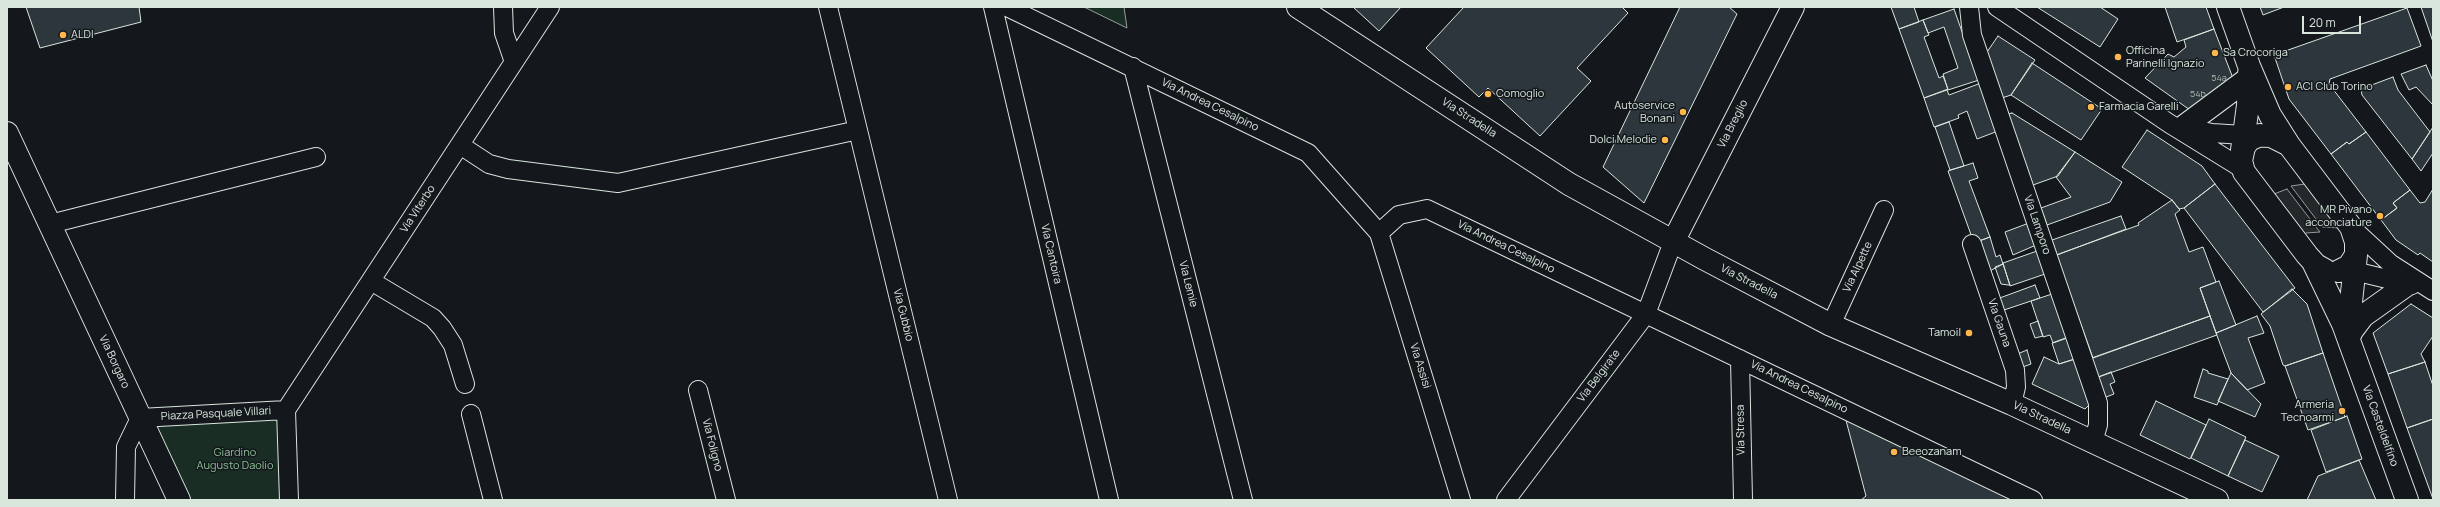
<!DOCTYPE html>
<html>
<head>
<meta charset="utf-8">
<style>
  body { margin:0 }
  #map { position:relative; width:2440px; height:507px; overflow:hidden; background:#14181c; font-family:Manrope,sans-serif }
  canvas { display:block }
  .frame { position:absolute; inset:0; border:8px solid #d8e6dc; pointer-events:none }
  .scale { position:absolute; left:2302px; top:16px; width:59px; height:18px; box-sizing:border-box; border:2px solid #d8e6dc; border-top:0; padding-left:5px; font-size:12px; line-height:14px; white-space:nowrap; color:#d8e6dc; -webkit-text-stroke:3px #14181c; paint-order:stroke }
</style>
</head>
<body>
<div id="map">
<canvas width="2440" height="507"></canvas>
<div class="frame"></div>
<div class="scale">20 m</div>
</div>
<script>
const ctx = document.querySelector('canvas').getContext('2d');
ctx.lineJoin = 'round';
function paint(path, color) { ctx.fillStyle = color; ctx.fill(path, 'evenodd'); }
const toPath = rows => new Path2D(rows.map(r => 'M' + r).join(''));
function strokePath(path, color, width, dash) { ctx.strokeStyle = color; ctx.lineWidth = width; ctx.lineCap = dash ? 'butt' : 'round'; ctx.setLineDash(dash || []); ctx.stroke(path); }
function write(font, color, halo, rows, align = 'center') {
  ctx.font = font + ' Manrope,sans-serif'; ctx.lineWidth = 3; ctx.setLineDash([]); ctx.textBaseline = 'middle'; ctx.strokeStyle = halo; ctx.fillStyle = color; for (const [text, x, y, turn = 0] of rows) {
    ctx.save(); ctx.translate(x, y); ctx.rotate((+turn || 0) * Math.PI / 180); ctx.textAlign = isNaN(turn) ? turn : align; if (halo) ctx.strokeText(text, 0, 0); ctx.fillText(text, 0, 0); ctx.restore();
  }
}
const green = toPath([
  [1084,7,1124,7,1127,28,1084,7],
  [280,417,283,500,184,500,147,423,280,417]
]);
paint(green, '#1a2d24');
strokePath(green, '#939e99', 1);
const parking = toPath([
  [2305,184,2340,228,2322,227,2291,186,2305,184],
  [2287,189,2320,232,2306,233,2305,236,2274,194,2287,189]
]);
paint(parking, '#24282b');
strokePath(parking, '#939e99', 1);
const building = toPath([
  [26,7,139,7,141,22,40,48,26,7],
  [1353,7,1401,7,1379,31,1353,7],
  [1464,7,1622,7,1628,13,1577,68,1591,81,1540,136,1488,88,1479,97,1426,48,1464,7],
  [1680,7,1729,7,1737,14,1644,203,1603,167,1680,7],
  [1891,7,1914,7,1919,22,1899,29,1891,7],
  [2037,7,2100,7,2118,19,2100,47,2037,7],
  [2165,7,2206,7,2214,29,2177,42,2165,7],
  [2260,7,2284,7,2263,15,2260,7],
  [2421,7,2433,7,2433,42,2421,7],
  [2407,8,2421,46,2330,79,2329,84,2366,132,2349,144,2347,142,2331,154,2289,99,2274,55,2407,8],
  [1954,9,1979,80,1948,90,1943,74,1958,68,1944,27,1928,33,1923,20,1954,9],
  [1923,20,1929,35,1924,37,1939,78,1943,76,1948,89,1924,98,1899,29,1923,20],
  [2214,29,2236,86,2197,115,2145,78,2168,54,2174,57,2186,47,2184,40,2214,29],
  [1998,36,2035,60,2011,95,2002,98,1987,52,1998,36],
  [2032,63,2102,109,2081,140,2011,95,2032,63],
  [2426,65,2433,81,2433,105,2416,87,2409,90,2401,74,2426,65],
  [2393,77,2398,90,2430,132,2412,159,2362,95,2361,89,2393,77],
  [1981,83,1998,131,1977,139,1967,111,1958,115,1959,118,1934,127,1924,98,1947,90,1949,95,1981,83],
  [2012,113,2075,152,2058,176,2033,185,2008,114,2012,113],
  [1949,122,1964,166,1950,170,1935,127,1949,122],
  [2433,127,2433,153,2421,171,2412,159,2433,127],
  [2147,130,2202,166,2215,184,2184,208,2179,209,2172,200,2122,167,2147,130],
  [2366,132,2410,190,2393,203,2397,208,2381,220,2331,154,2347,142,2349,144,2366,132],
  [2075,152,2122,182,2110,202,2047,225,2041,208,2071,197,2056,177,2075,152],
  [1973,163,1978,178,1969,181,1990,237,1974,243,1948,171,1973,163],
  [2215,184,2295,288,2263,312,2184,208,2215,184],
  [2433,189,2433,262,2420,253,2418,255,2396,240,2381,220,2397,208,2393,203,2410,190,2420,203,2425,202,2433,189],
  [2172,200,2180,210,2175,214,2189,252,2203,247,2216,282,2200,288,2210,316,2093,358,2056,255,2139,225,2138,223,2172,200],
  [2121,216,2126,229,2057,255,2052,240,2121,216],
  [2029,223,2036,245,2013,255,2005,232,2029,223],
  [1990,237,1996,257,2000,255,2003,264,1986,273,1976,242,1990,237],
  [2040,250,2048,273,2010,286,2003,263,2040,250],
  [2003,264,2010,285,2008,285,2001,284,1995,267,2003,264],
  [2219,281,2236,325,2216,333,2200,288,2219,281],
  [2035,285,2040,298,2001,311,1997,299,2035,285],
  [2292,289,2307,304,2323,353,2285,366,2283,365,2270,326,2261,314,2292,289],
  [2055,293,2070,337,2053,343,2050,335,2043,337,2031,301,2055,293],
  [2411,304,2433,318,2433,336,2421,354,2425,362,2388,374,2373,333,2411,304],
  [2210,316,2217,335,2093,379,2086,360,2210,316],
  [2257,316,2264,333,2248,338,2265,383,2247,390,2231,373,2216,333,2257,316],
  [2038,321,2043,336,2035,338,2030,324,2038,321],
  [2071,336,2078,358,2059,364,2052,343,2071,336],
  [2027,350,2031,364,2020,368,2015,355,2027,350],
  [2323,353,2345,417,2308,430,2285,366,2323,353],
  [2044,357,2059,364,2078,358,2093,401,2085,409,2032,384,2044,357],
  [2425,362,2433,386,2433,419,2407,428,2388,374,2425,362],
  [2203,369,2208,371,2208,373,2228,379,2217,405,2194,397,2203,369],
  [2111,372,2115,382,2110,384,2114,394,2101,399,2093,379,2111,372],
  [2231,373,2261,404,2255,417,2218,401,2231,373],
  [2156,401,2206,425,2190,459,2140,435,2156,401],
  [1843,409,2033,500,1861,500,1866,496,1843,409],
  [2347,416,2362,459,2326,472,2311,430,2347,416],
  [2209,419,2246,437,2228,476,2191,458,2209,419],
  [2433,419,2433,499,2407,428,2433,419],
  [2245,440,2279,456,2262,492,2228,476,2245,440],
  [2359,460,2376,500,2307,500,2318,476,2359,460]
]);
paint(building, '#2c363c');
strokePath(building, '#d8e6dc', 1);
const minor = toPath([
  [503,7,504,33,514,62],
  [828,7,948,500],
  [993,7,1109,500],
  [1007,7,1308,153,1379,233,1461,500],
  [1969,7,1972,35,2098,403,2098,425,2093,442],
  [1997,7,2170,124,2243,169],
  [1133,67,1243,500],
  [2183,127,2212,133,2244,135],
  [460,145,489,164,508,169,618,183,858,130],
  [50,224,316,157],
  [2351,227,2391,264,2433,291],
  [1379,233,1399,215,1427,209,2033,500],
  [1972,244,2015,370,2016,387,2012,404],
  [2354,271,2412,285],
  [371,281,433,318,442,328,453,345,465,384],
  [1831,325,1884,210],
  [1740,359,1743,500],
  [698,390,726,500],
  [286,410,550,7],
  [286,410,289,500],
  [471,414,493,500],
  [125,500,126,447,140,418,286,410],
  [1506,500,1646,314,1673,242]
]);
const tertiary = toPath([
  [1298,7,1569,184,1705,259,1831,325,2012,404,2217,500],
  [2228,7,2249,66,2270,115,2289,145],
  [2183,127,2249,78],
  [7,133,179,500],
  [2244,135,2271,136,2289,145,2351,227,2356,242,2356,255,2349,266,2339,271],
  [2260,135,2249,140,2244,147,2241,161,2244,172,2307,255,2316,265,2325,270],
  [2242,150,2248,105,2249,73],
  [1673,242,1793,7],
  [2313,262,2343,324,2407,500],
  [2351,332,2363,316,2408,284],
  [2351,333,2351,302,2356,255]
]);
strokePath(minor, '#d8e6dc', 20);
strokePath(tertiary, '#d8e6dc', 24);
strokePath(minor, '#14181c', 18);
strokePath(tertiary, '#14181c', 22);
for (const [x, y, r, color] of [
  [63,35,4,"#ffb74d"],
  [2215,53,4,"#ffb74d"],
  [2118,57,4,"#ffb74d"],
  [2288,87,4,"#ffb74d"],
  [1488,94,4,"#ffb74d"],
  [2091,107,4,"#ffb74d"],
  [1683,112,4,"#ffb74d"],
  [1665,140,4,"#ffb74d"],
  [2380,216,4,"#ffb74d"],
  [1969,333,4,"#ffb74d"],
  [2342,411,4,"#ffb74d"],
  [1894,452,4,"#ffb74d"]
]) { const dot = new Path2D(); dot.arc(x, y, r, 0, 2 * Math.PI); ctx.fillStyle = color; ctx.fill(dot); strokePath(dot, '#14181c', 1.5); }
write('9px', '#adbab4', null, [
  ["54a",2219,78],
  ["54b",2198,94]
]);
write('11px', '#d8e6dc', '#14181c', [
  ["ALDI",71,35],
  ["Officina",2126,51],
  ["Parinelli Ignazio",2126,64],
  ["Sa Crocoriga",2223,53],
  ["ACI Club Torino",2296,87],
  ["Comoglio",1496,94],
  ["Autoservice",1675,106,"right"],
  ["Bonani",1675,119,"right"],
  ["Farmacia Garelli",2099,107],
  ["Dolci Melodie",1657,140,"right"],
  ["MR Pivano",2372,210,"right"],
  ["acconciature",2372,223,"right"],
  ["Tamoil",1961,333,"right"],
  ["Armeria",2334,405,"right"],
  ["Tecnoarmi",2334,418,"right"],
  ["Beeozanam",1902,452]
], 'left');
write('11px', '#d8e6dc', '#14181c', [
  ["Via Andrea Cesalpino",1210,105,26],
  ["Via Stradella",1469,118,33],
  ["Via Breglio",1733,124,-63],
  ["Via Viterbo",418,209,-57],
  ["Via Lamporo",2037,225,71],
  ["Via Andrea Cesalpino",1506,247,26],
  ["Via Cantoira",1051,254,77],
  ["Via Alpette",1858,267,-65],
  ["Via Stradella",1749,282,27],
  ["Via Lemie",1188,284,76],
  ["Via Gubbio",903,315,76],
  ["Via Gauna",1999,323,71],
  ["Via Borgaro",114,362,65],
  ["Via Assisi",1420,366,73],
  ["Via Belgirate",1599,376,-53],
  ["Via Andrea Cesalpino",1799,387,26],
  ["Piazza Pasquale Villari",216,414,-3],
  ["Via Stradella",2042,418,25],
  ["Via Casteldelfino",2380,426,70],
  ["Via Stresa",1741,430,-91],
  ["Via Foligno",712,445,76]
]);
write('11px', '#8ac095', '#14181c', [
  ["Giardino",235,453],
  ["Augusto Daolio",235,466]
]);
</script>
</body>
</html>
